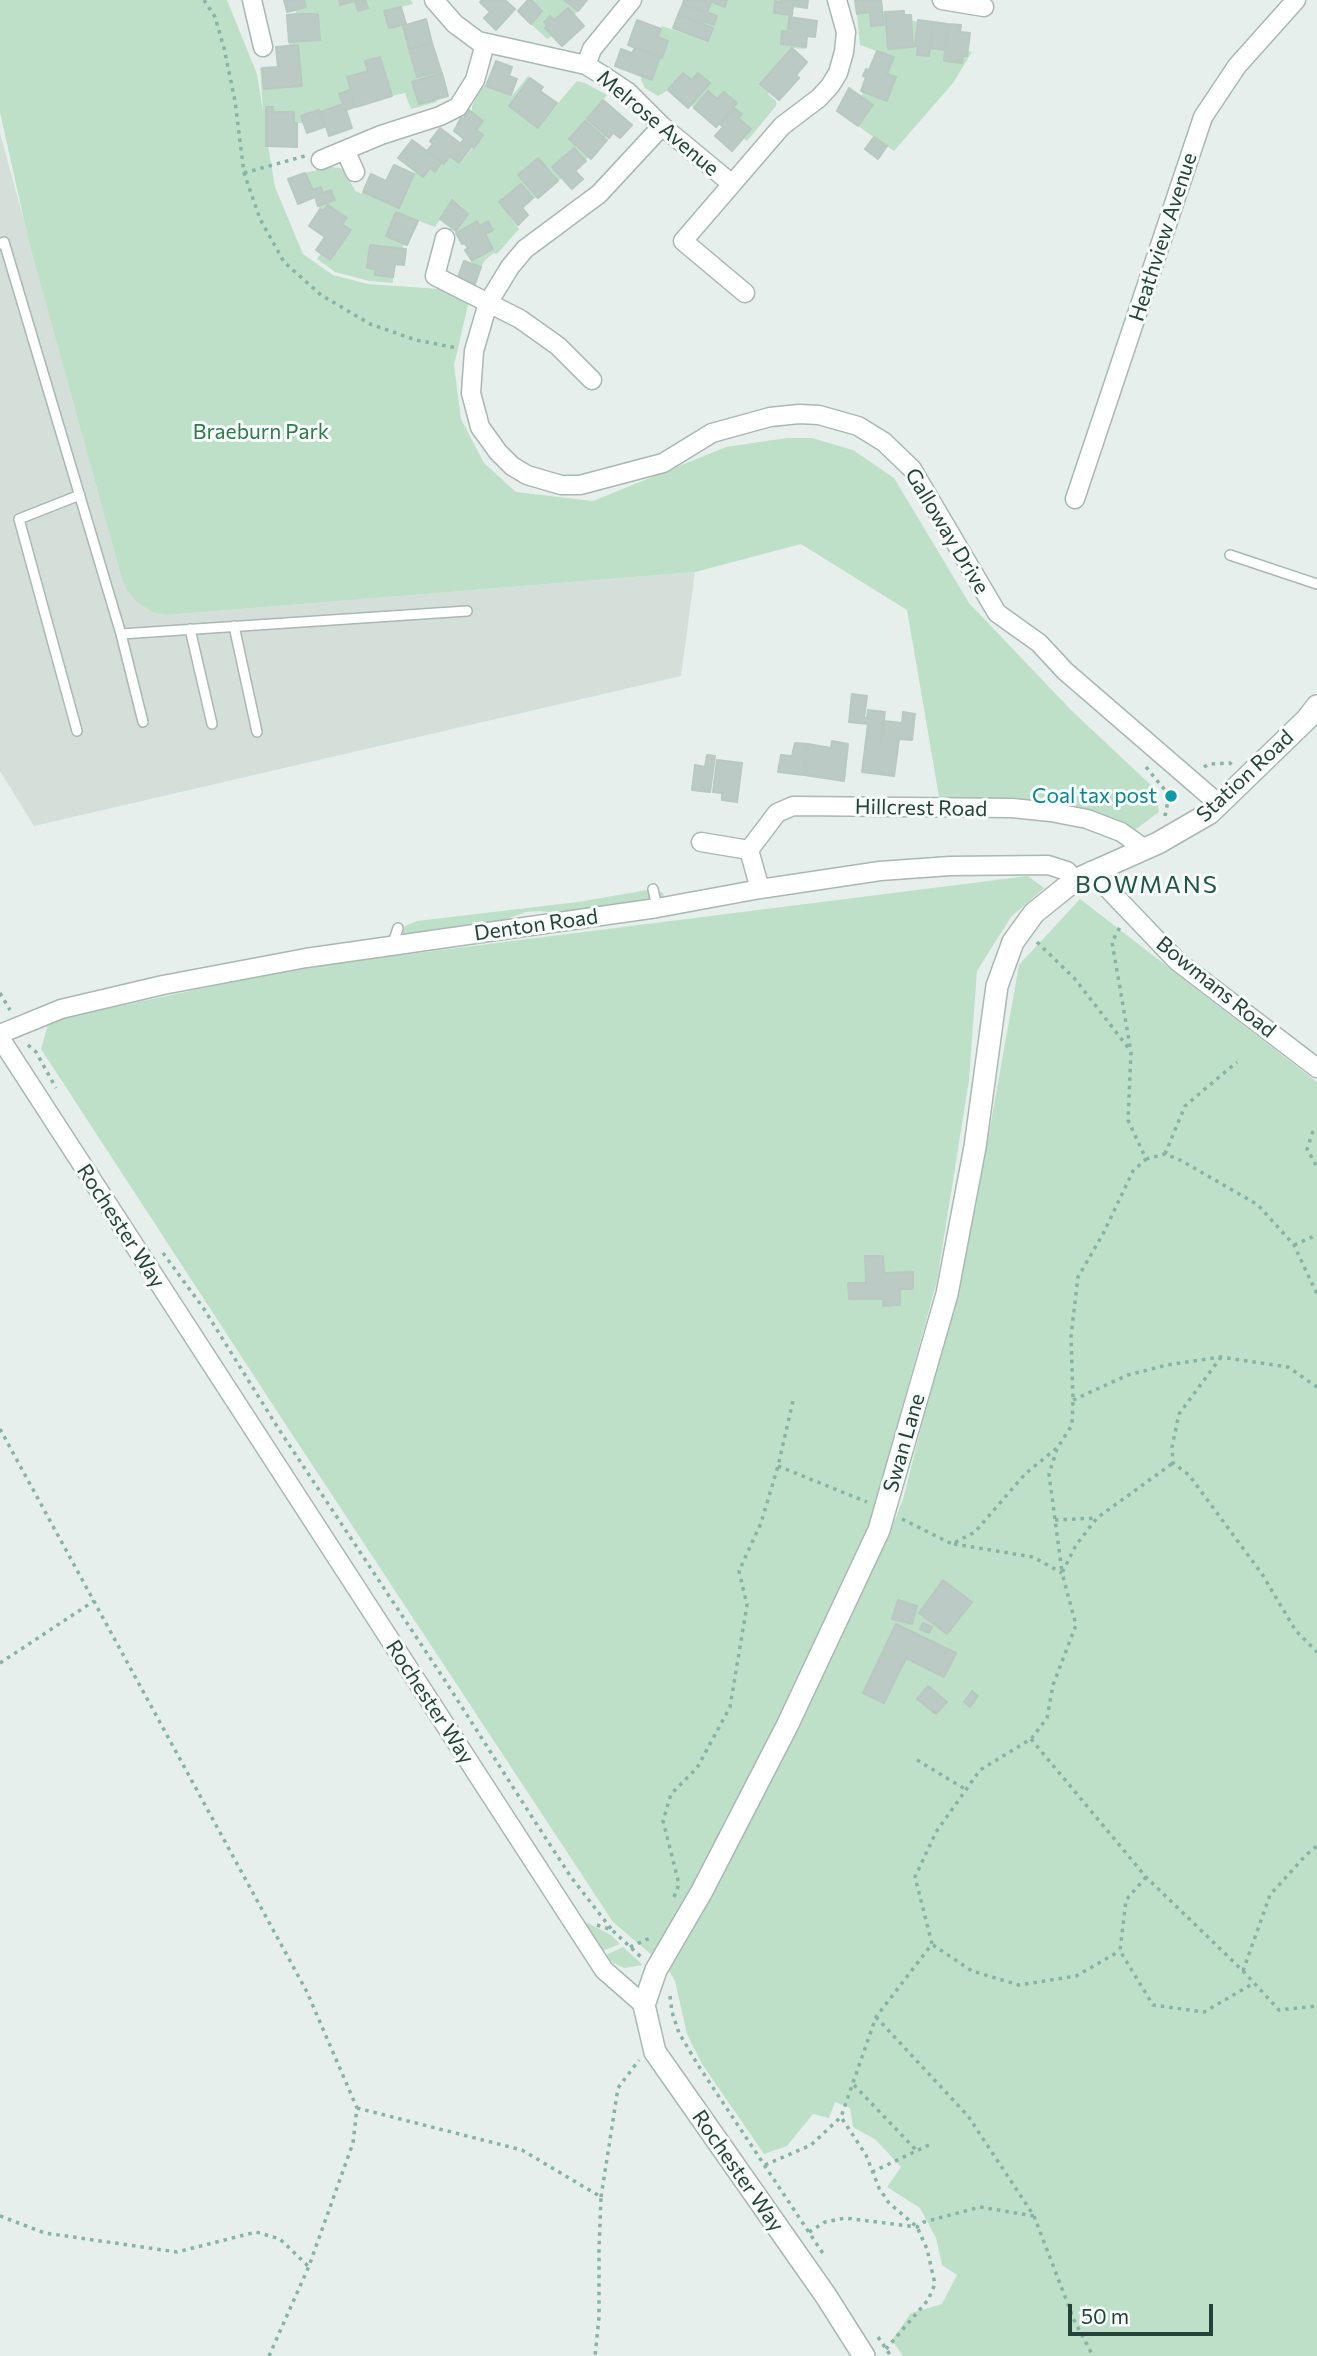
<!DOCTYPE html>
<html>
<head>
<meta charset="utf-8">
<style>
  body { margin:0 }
  #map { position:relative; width:1317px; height:2356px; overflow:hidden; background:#e6efeb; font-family:Commissioner,sans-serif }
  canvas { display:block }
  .scale { position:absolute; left:1068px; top:2304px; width:145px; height:32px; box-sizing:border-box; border:4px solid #24423a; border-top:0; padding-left:9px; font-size:21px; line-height:24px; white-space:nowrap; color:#24423a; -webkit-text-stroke:5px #f7fbf9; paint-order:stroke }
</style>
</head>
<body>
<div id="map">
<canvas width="1317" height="2356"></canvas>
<div class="scale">50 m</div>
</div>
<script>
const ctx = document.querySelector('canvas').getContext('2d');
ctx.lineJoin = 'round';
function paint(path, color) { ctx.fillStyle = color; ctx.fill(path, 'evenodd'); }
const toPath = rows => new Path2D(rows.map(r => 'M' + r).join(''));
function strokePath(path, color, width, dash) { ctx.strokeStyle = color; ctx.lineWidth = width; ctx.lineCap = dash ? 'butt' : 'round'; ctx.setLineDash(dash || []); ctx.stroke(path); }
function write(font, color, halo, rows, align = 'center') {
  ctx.font = font + ' Commissioner,sans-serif'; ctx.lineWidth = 6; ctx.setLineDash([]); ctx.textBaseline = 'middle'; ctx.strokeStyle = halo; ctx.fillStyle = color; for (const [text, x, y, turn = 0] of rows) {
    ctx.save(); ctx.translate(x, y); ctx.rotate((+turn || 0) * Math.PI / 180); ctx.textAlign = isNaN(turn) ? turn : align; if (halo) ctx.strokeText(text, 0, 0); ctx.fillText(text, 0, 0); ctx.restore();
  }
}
paint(toPath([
  [0,133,121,576,167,615,695,572,681,676,34,826,0,771]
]), '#d4dfda');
paint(toPath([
  [0,0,227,0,257,74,263,111,260,68,262,68,264,89,297,45,289,46,289,42,320,40,318,14,296,14,296,10,305,7,304,0,339,0,341,5,355,1,358,11,367,8,365,0,411,0,413,4,384,11,389,28,406,24,403,26,417,77,441,71,442,73,412,82,419,104,436,99,437,102,411,109,405,93,392,96,380,57,366,61,368,71,347,77,356,107,349,91,340,93,343,104,321,112,326,127,324,127,318,111,302,116,303,123,294,123,294,112,273,112,273,107,267,107,266,133,275,187,303,254,333,275,368,284,440,289,469,301,454,365,461,419,484,463,516,492,593,501,726,447,787,438,812,438,853,450,894,478,969,603,1071,710,1155,789,1159,812,1135,830,1063,801,940,802,907,610,801,544,695,572,167,615,153,612,138,603,127,590,121,576,28,238,0,112],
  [531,0,564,0,578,11,574,15,568,8,554,20,550,16,544,22,547,26,546,29,553,36,547,39,531,24,542,11],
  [727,0,781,0,781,2,775,2,774,13,792,15,793,18,789,18,788,32,806,47,806,49,792,48,760,83,769,92,768,94,776,101,776,106,747,141,743,138,750,129,738,118,741,114,735,108,719,123,736,103,724,92,717,99,708,92,694,108,691,105,698,73,692,80,683,73,668,90,658,96,645,88,641,80,642,76,652,80,660,57,662,58,668,42,658,37,662,26,708,41,713,28,703,24,711,2,724,7],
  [881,0,883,12,918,22,915,45,918,46,918,55,928,56,930,48,945,50,944,61,961,63,963,56,967,51,972,52,953,83,894,151,858,126,873,106,861,97,863,92,887,101,896,77,887,74,893,57,860,45,857,14,870,12,871,26,883,25],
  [528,76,530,78,509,106,538,127,577,81,585,83,607,95,587,119,606,136,605,138,585,121,569,139,589,157,585,160,574,148,552,167,562,178,558,181,538,158,518,175,537,198,533,198,521,184,499,202,519,229,497,254,494,253,485,260,481,267,471,263,493,249,485,234,492,230,488,222,480,226,477,221,459,231,457,229,462,207,453,200,435,227,396,212,386,236,404,244,402,249,375,269,375,274,393,277,393,283,369,281,335,272,317,259,321,253,330,260,351,230,342,224,346,217,328,205,323,211,320,209,318,206,334,200,334,198,331,190,323,193,320,187,313,190,305,173,329,167,340,168,345,171,355,191,362,194,363,192,399,208,416,171,423,177,430,168,435,171,450,156,460,163,483,136,476,130,483,121,472,112,472,106,483,85,512,96],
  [1028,876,1044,888,1011,917,977,971,969,1080,937,1281,872,1517,892,1528,904,1496,976,1206,1019,965,1080,899,1317,1082,1317,2356,903,2356,892,2340,911,2313,942,2304,957,2275,942,2265,936,2238,920,2208,887,2187,901,2167,876,2140,853,2127,850,2108,835,2102,829,2118,813,2114,787,2146,764,2154,702,2064,687,2034,675,1981,668,1969,613,1922,286,1425,41,1049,49,1021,298,968],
  [653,889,663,893,664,898,558,914,541,911,526,912,492,924,405,937,401,930,407,925,417,921,578,902],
  [586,1922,611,1935,620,1944,603,1951,591,1933],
  [623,1947,643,1965,624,1968,612,1962,606,1955]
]), '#bfe0c8');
const building = toPath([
  [284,0,304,0,306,7,287,12,284,0],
  [339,0,365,0,368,8,358,11,355,1,340,5,339,0],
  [482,0,505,0,515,9,496,30,484,18,490,12,480,2,482,0],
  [528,0,531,0,542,11,531,24,518,11,528,0],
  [564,0,587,0,578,11,564,0],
  [684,0,707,0,711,2,707,13,683,4,684,0],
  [707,0,727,0,725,7,707,0],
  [781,0,808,0,807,8,793,6,792,15,774,13,775,1,781,2,781,0],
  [855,0,881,0,884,25,871,26,870,12,857,14,855,0],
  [683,4,717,16,714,25,704,21,703,24,678,15,683,4],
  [401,7,406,24,389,28,384,11,401,7],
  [568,8,584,26,562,46,545,28,547,26,544,22,550,16,554,20,568,8],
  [904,11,904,15,911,15,913,47,888,49,885,12,904,11],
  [296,14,318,14,320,40,289,42,287,15,296,14],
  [678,15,713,28,708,41,673,28,678,15],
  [789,17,817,21,815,37,807,36,806,47,781,44,782,31,788,32,789,17],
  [426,19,432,43,409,49,403,26,426,19],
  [637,20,661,29,658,37,668,41,662,58,628,45,637,20],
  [918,20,933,22,929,56,917,55,918,46,915,46,918,20],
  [933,22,948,24,945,50,930,48,933,22],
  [948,24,961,25,960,32,970,33,967,56,963,56,962,63,944,61,948,24],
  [432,43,441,71,417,77,409,49,432,43],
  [298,45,302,86,264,89,262,68,278,67,276,47,298,45],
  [635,48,660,57,652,80,615,66,621,49,632,53,635,48],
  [792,48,807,62,796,75,799,78,779,100,760,84,792,48],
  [877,51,894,57,887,74,896,77,887,101,861,91,866,77,863,76,866,69,869,70,877,51],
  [380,57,392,96,356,107,347,77,368,71,365,61,380,57],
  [496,61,512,67,509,76,517,79,511,95,486,86,496,61],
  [442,73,448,96,419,104,412,82,442,73],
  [683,73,692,80,698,73,710,83,688,108,668,90,683,73],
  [530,78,543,87,540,91,557,103,538,128,509,106,530,78],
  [849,88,873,105,858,126,837,111,849,88],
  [349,90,354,107,346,110,352,128,329,136,321,112,343,104,339,94,349,90],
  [708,91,717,99,724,92,737,103,716,127,694,108,708,91],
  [603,100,632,125,620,138,613,133,609,138,587,119,603,100],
  [266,107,273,107,273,112,294,112,294,123,297,123,297,147,266,146,266,107],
  [734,108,742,114,738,118,751,129,732,151,715,136,723,127,720,124,734,108],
  [319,110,324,127,307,133,301,116,319,110],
  [469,110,483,121,476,130,483,135,474,148,472,146,469,150,460,144,464,139,454,131,461,118,463,119,469,110],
  [585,121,607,140,591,159,569,139,585,121],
  [440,128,469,150,459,163,450,156,444,164,427,151,433,144,430,141,440,128],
  [874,137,887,146,878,159,865,149,874,137],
  [412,140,442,162,435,172,430,168,423,177,398,158,412,140],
  [574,148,586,161,575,171,583,179,572,189,552,167,574,148],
  [538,158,558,181,538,198,518,175,538,158],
  [394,165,414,174,399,208,363,192,371,174,386,181,394,165],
  [305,173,313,190,321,187,323,193,331,190,335,200,318,206,315,197,298,204,288,179,305,173],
  [521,184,533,198,522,208,528,215,518,225,499,202,521,184],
  [452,200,468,214,456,231,440,219,452,200],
  [328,205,347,218,342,224,351,230,330,260,316,250,325,237,309,226,320,209,323,211,328,205],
  [396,212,418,221,407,245,386,236,396,212],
  [477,221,480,226,488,221,493,230,485,234,493,249,472,261,465,250,468,248,464,243,462,244,456,233,477,221],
  [370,245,406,249,404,265,395,264,393,277,375,275,375,269,367,268,370,245],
  [464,261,481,267,475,284,458,277,464,261],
  [852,694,867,696,864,718,867,718,868,710,885,712,878,774,862,772,868,724,849,722,852,694],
  [903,712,915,714,912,740,899,739,894,776,878,774,883,721,902,723,903,712],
  [832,741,848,744,844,781,804,775,808,744,831,748,832,741],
  [795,743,808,744,804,775,778,772,781,755,792,756,795,743],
  [707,755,715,756,710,792,692,790,695,765,705,767,707,755],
  [717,760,742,763,737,802,722,800,722,793,713,792,717,760],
  [865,1256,883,1256,884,1273,913,1272,913,1289,900,1289,900,1305,883,1306,883,1299,849,1299,848,1283,866,1283,865,1256],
  [943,1580,972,1602,947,1634,919,1613,943,1580],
  [898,1600,917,1606,912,1624,892,1619,898,1600],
  [923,1623,932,1627,929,1633,920,1629,923,1623],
  [896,1624,956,1653,944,1677,906,1658,884,1703,863,1693,896,1624],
  [928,1686,947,1702,936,1714,917,1699,928,1686],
  [972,1691,978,1696,970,1707,964,1702,972,1691]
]);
paint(building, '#bbcac4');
strokePath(building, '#b8c9c2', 2);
const service = toPath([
  [0,244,4,242,121,634,143,722],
  [1230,555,1317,584],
  [234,626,257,732],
  [190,629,212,724],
  [121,634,467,611],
  [77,731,19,519,80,495],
  [653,889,657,908],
  [396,945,395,937,398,928]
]);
const minor = toPath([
  [252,0,263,47],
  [434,0,455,24,478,41,586,65,607,78,628,92,662,126,732,184],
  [942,0,984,7],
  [586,65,592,49,632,0],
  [662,126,599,194,525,249,510,267,488,303,474,351,471,393,480,427,498,452,512,466,527,475,561,485,580,485,663,463,712,433,770,417,799,414,819,415,858,426,884,442,912,469,997,613,1039,643,1065,671,1220,805],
  [346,152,355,172],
  [321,160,381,135,440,116,458,107,475,80,485,44],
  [445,238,435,276,520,319,558,346,592,380],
  [745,293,683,241,782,126,819,98,830,86,838,73,844,52,846,32,837,0],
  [1075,499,1203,117,1237,66,1296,0],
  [701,842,749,850],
  [749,850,777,813,793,806,1012,808,1051,812,1087,819,1121,832,1145,849],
  [749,850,760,889],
  [1091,871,1177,961,1317,1068],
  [0,1034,61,1009,163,985,306,958,657,908,760,889,880,871,950,866,1048,865,1067,871,1075,880],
  [0,1038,604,1970,644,2005]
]);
const tertiary = toPath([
  [864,2356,826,2296,655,2052,644,2005,656,1970,702,1891,787,1726,879,1530,947,1294,975,1147,997,986,1013,942,1034,913,1075,880,1158,843,1210,813,1307,719,1317,706]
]);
strokePath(service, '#a8b8b2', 12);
strokePath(minor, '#a8b8b2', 21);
strokePath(tertiary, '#a8b8b2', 24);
strokePath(toPath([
  [204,0,215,17,224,48,235,101,244,173,260,219,284,262,321,295,370,324,416,340,457,348],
  [244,173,305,156],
  [1146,767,1169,795],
  [1204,767,1209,764,1230,763,1233,766],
  [1165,816,1169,795,1176,789],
  [1037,942,1075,979,1130,1050],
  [0,993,10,1010],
  [28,1045,36,1052,56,1088],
  [1313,1131,1307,1149,1317,1167],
  [1165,1154,1185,1106,1237,1062],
  [1146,1159,1165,1154,1180,1160,1258,1205,1294,1245,1317,1294],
  [1294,1245,1317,1235],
  [163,1253,204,1309,278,1428,444,1679,532,1817,571,1877,612,1930],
  [1221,1357,1179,1414,1172,1447,1173,1463,1189,1475,1262,1574,1296,1631,1317,1652],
  [1073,1400,1128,1375,1167,1365,1221,1357,1288,1367,1317,1387],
  [0,1429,307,1992,357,2108,353,2143,309,2266,269,2356],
  [1057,1449,1049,1474,1062,1572],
  [778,1466,867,1502],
  [902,1519,952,1544,975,1532,1025,1474,1058,1447,1072,1425,1073,1400,1071,1336,1078,1277,1103,1234,1133,1171,1146,1159,1128,1120,1131,1052,1112,942,1120,927],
  [1055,1520,1097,1518],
  [954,1544,1033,1557,1062,1573],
  [0,1663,94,1601],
  [1031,1739,1146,1877,1243,1971,1279,2010,1317,2006],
  [917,1760,965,1789],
  [1146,1877,1126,1900,1120,1951,1153,2005,1204,2012,1254,1983],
  [674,1897,679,1884,663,1821,671,1794,697,1768,730,1707,747,1605,739,1571,761,1523,778,1466,793,1401],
  [597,1925,612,1930,641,1957],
  [933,1945,972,1971,1019,1985,1076,1976,1120,1951],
  [630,1947,650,1938],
  [1243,1971,1270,1895,1306,1855,1317,1846],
  [670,1996,672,2012,679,2033,698,2065,824,2255],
  [876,2017,968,2116,1034,2216,1074,2320,1093,2356],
  [854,2085,916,2150],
  [357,2108,522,2150,601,2197,599,2250,599,2317,595,2356],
  [765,2165,811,2145,841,2117],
  [872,2172,931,2144],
  [601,2197,618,2088,639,2060],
  [0,2216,45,2233,177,2252,256,2232,280,2239,308,2266],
  [809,2232,825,2222,845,2218,917,2227,924,2222,980,2207,1034,2216],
  [878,2337,891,2356],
  [886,2349,928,2300,935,2284,927,2249,917,2227,889,2203,879,2188,866,2155,841,2117,876,2017,932,1944,915,1877,936,1832,980,1770,1031,1739,1047,1718,1053,1685,1076,1625,1062,1573,1076,1545,1097,1518,1173,1463]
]), '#86b3a5', 3.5, [3.5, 5]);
strokePath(service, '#fff', 9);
strokePath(minor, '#fff', 18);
strokePath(tertiary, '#fff', 21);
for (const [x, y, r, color] of [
  [1171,796,7,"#0f9aa8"]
]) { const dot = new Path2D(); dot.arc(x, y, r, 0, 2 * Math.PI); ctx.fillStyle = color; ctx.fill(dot); strokePath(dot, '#f7fbf9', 2.5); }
write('21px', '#24423a', '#f7fbf9', [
  ["Melrose Avenue",658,123,40],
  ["Heathview Avenue",1163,237,-72],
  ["Galloway Drive",947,531,59],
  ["Station Road",1245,776,-43],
  ["Hillcrest Road",921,808,1],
  ["Denton Road",536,925,-8],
  ["Bowmans Road",1216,987,39],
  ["Rochester Way",121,1226,57],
  ["Swan Lane",904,1443,-74],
  ["Rochester Way",430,1702,57],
  ["Rochester Way",738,2171,55]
]);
write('21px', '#2d7a4b', '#f7fbf9', [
  ["Braeburn Park",261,432]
]);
write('21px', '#0d838f', '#f7fbf9', [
  ["Coal tax post",1157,796]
], 'right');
ctx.letterSpacing = '2px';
write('24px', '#1f5548', '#f7fbf9', [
  ["BOWMANS",1147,885]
]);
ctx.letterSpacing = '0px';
</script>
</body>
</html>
